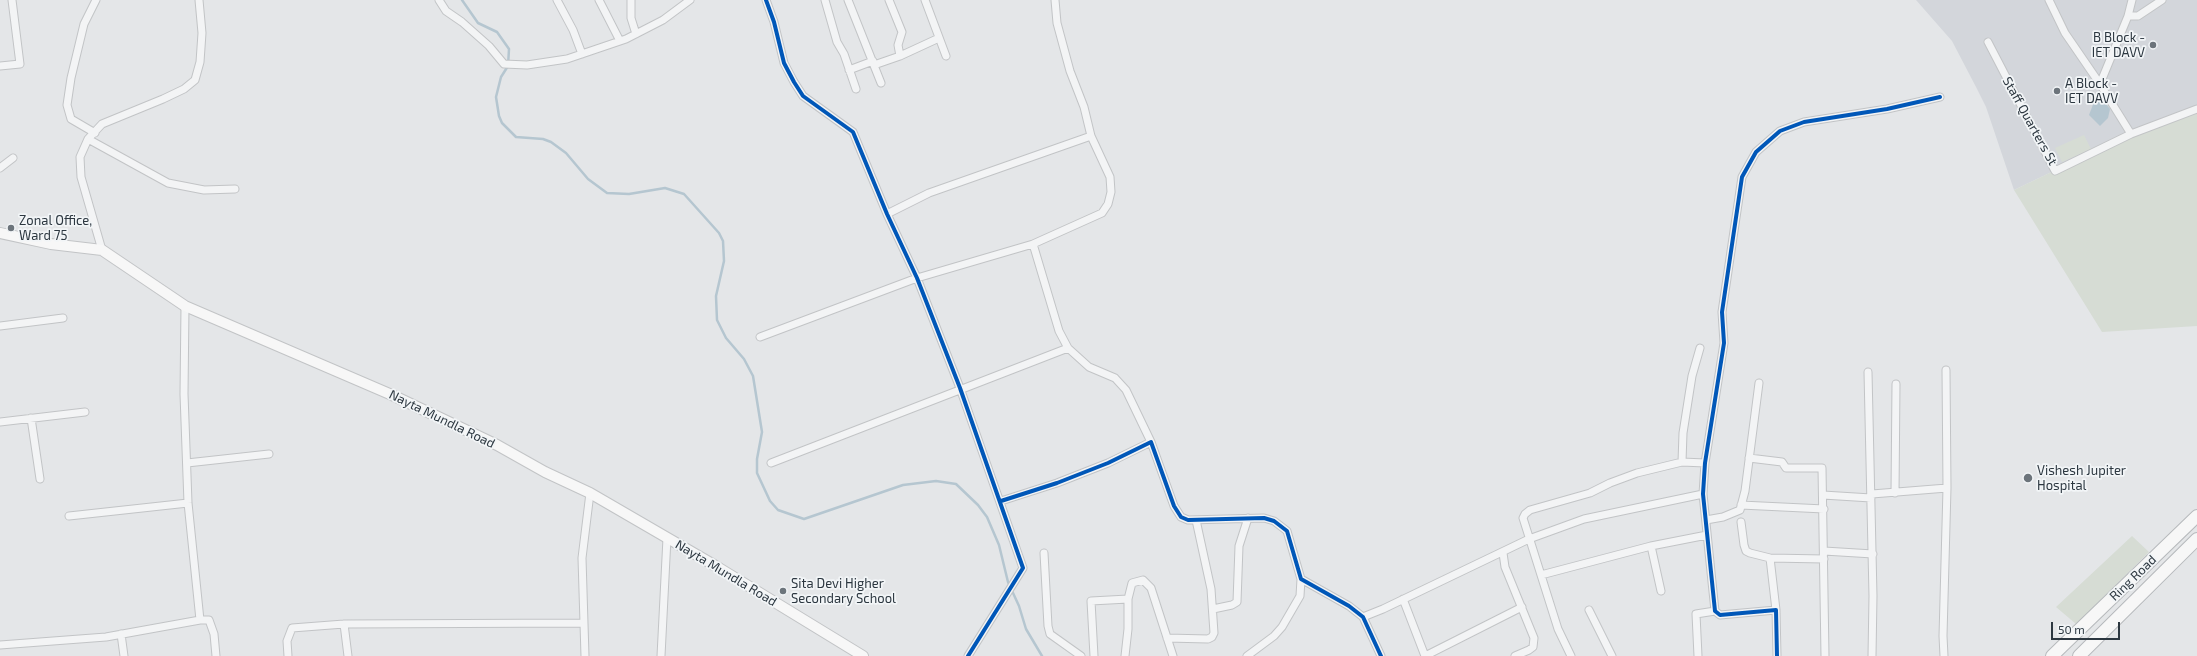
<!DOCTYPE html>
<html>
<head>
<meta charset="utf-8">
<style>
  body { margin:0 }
  #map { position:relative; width:2197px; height:656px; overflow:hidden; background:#e4e6e8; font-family:"Exo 2",sans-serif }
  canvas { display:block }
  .scale { position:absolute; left:2051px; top:622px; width:69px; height:18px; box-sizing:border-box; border:2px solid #2c3740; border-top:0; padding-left:5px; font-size:12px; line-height:14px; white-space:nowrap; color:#2c3740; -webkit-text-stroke:3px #f2f5f7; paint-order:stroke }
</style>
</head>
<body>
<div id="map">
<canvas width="2197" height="656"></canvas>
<div class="scale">50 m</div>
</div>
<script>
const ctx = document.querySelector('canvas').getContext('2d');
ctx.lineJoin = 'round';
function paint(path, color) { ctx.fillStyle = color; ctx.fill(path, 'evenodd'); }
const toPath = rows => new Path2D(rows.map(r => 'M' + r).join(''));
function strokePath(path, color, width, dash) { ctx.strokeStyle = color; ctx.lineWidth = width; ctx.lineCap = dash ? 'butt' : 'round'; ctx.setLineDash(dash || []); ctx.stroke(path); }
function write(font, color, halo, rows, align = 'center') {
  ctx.font = font + ' "Exo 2",sans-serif'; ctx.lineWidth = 3.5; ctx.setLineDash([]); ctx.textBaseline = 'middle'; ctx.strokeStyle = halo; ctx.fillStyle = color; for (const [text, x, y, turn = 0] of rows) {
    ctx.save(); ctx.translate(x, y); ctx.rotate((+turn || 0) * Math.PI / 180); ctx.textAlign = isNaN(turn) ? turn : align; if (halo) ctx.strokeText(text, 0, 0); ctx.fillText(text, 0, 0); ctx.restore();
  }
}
paint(toPath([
  [1916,0,2197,0,2197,109,2131,134,2014,190,1986,107,1976,87,1952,41]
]), '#d3d6db');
paint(toPath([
  [2197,109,2197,326,2102,332,2014,190,2131,134],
  [2084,135,2091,149,2062,162,2055,148],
  [2132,536,2149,552,2076,624,2056,607]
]), '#d6dcd4');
paint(toPath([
  [2101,98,2110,109,2108,118,2100,126,2089,115,2094,102]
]), '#b5c6d0');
strokePath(toPath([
  [462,0,478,23,497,32,509,49,508,66,501,77,496,97,499,116,502,123,516,137,543,139,551,142,566,153,588,179,607,193,629,194,665,188,684,194,719,233,723,241,724,261,716,296,717,320,726,338,744,359,753,376,762,432,757,459,757,473,770,501,778,510,804,519,903,485,936,481,956,484,978,505,987,517,999,545,1008,582,1019,606,1026,629,1042,656]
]), '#b5c6d0', 2.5);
const minor = toPath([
  [439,0,446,11,462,22,489,46,504,64,527,65,567,59,626,39,663,20,690,0],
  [557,0,573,30,582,54],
  [599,0,620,41],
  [631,0,631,18,636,34],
  [766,0,774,22,784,63,794,82,803,96,853,132,887,214,917,278,960,388,1023,568,968,656],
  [825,0,837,42,844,54,856,89],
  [848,0,881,83],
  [889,0,902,32,898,45,900,56,939,38],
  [925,0,946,56],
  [2049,0,2065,33,2100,84,2131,134],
  [2128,16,2132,0],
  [1988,42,2055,171,2131,134,2197,109],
  [874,65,900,56],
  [0,66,20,64,12,0],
  [849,70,873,61],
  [2100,84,2128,16,2138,16,2162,0],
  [95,133,71,119,67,105,71,78,84,24,96,0],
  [88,139,168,183,204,190,235,189],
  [0,168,13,158],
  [887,214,929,193,1091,136,1084,107,1070,71,1057,23,1055,0],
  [1033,244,1102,213,1108,204,1111,192,1110,177,1091,136],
  [102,250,81,177,80,157,88,139,102,124,163,99,184,89,195,80,200,62,202,33,199,0],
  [0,326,63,318],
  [760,337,917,278,1033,244,1059,331,1068,348,771,463],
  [1068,348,1089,367,1115,378,1126,390,1151,442],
  [1868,372,1873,596,1872,656],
  [31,418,40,479],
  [0,422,85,412],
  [1749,458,1782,462,1786,468,1822,468,1825,656],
  [1682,462,1683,433,1692,376,1700,348],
  [187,463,269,454],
  [1895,493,1896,384],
  [1872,494,1947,488,1946,370],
  [1823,495,1871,498],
  [1001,501,1057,483,1108,463,1151,442,1174,506,1181,517,1188,520,1264,518,1274,521,1287,531,1301,579,1349,606,1363,617,1381,656],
  [1741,505,1824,509],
  [69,516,188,503],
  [1706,520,1723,517,1740,510,1745,491,1759,383],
  [1741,522,1744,545,1746,551,1750,553,1770,558,1824,559],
  [1651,546,1661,591],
  [1824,551,1873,554],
  [1044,553,1048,626,1050,634,1081,656],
  [1503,553,1505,567,1534,638,1533,647,1529,650,1515,656],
  [1770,558,1776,610],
  [1541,575,1651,546,1707,535],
  [1403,599,1425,656],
  [1213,609,1232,605,1237,602,1239,546,1248,518],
  [1589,610,1612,656],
  [1363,617,1383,609,1529,539,1584,519,1703,494],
  [200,620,209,620,214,634,216,656],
  [121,634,124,656],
  [1167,638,1208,639,1212,637,1214,633,1211,589,1196,520],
  [0,645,106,637,200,620,188,503,184,394,185,306],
  [288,656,287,641,292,628,344,624],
  [348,656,344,624,584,623],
  [585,656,582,558,590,493],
  [661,656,667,538],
  [1094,656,1091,601,1128,599],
  [1125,656,1128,629,1128,599,1132,583,1143,580,1151,588,1173,656],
  [1247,656,1274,636,1282,627,1300,596,1301,579],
  [1425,656,1522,607],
  [1571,656,1558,629,1523,518,1525,514,1530,510,1590,493,1610,483,1637,473,1682,462,1705,463],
  [1698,656,1696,614,1715,611],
  [1777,656,1776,610,1720,615,1715,611,1703,494,1705,463,1724,343,1722,312,1742,177,1756,152,1780,131,1804,122,1887,109,1940,97],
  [1944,656,1943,636,1947,488]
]);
const secondary = toPath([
  [0,233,51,244,102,250,185,306,392,395,497,445,545,472,590,493,714,565,863,656]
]);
const trunk = toPath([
  [2052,656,2197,516],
  [2079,656,2197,539]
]);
strokePath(minor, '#c2c4c6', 9);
strokePath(secondary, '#c2c4c6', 12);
strokePath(trunk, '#b6b9bc', 14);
strokePath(minor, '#f3f4f5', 7);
strokePath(secondary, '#f7f7f7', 10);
strokePath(trunk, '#f7f7f7', 12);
strokePath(toPath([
  [766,0,774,22,784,63,794,82,803,96,853,132,887,214,917,278,960,388,1023,568,968,656],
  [1001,501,1057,483,1108,463,1151,442,1174,506,1181,517,1188,520,1264,518,1274,521,1287,531,1301,579,1349,606,1363,617,1381,656],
  [1777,656,1776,610,1720,615,1715,611,1703,494,1705,463,1724,343,1722,312,1742,177,1756,152,1780,131,1804,122,1887,109,1940,97]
]), '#0057b8', 4);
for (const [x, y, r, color] of [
  [2153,45,4,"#6c747b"],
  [2057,91,4,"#6c747b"],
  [11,228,4,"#6c747b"],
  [2028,478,5,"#6c747b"],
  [783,591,4,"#6c747b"]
]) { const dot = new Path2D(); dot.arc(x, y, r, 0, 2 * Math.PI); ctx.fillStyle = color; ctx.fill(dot); strokePath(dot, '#f2f5f7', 1.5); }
write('13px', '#2c3740', '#f2f5f7', [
  ["B Block -",2145,38,"right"],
  ["IET DAVV",2145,53,"right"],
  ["A Block -",2065,84],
  ["IET DAVV",2065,99],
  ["Zonal Office,",19,221],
  ["Ward 75",19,236],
  ["Vishesh Jupiter",2037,471],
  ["Hospital",2037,486],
  ["Sita Devi Higher",791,584],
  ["Secondary School",791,599]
], 'left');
write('13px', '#2c3740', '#f2f5f7', [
  ["Staff Quarters St",2030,121,61],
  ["Nayta Mundla Road",442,419,26],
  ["Nayta Mundla Road",726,573,31],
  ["Ring Road",2133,578,-44]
]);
</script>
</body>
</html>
